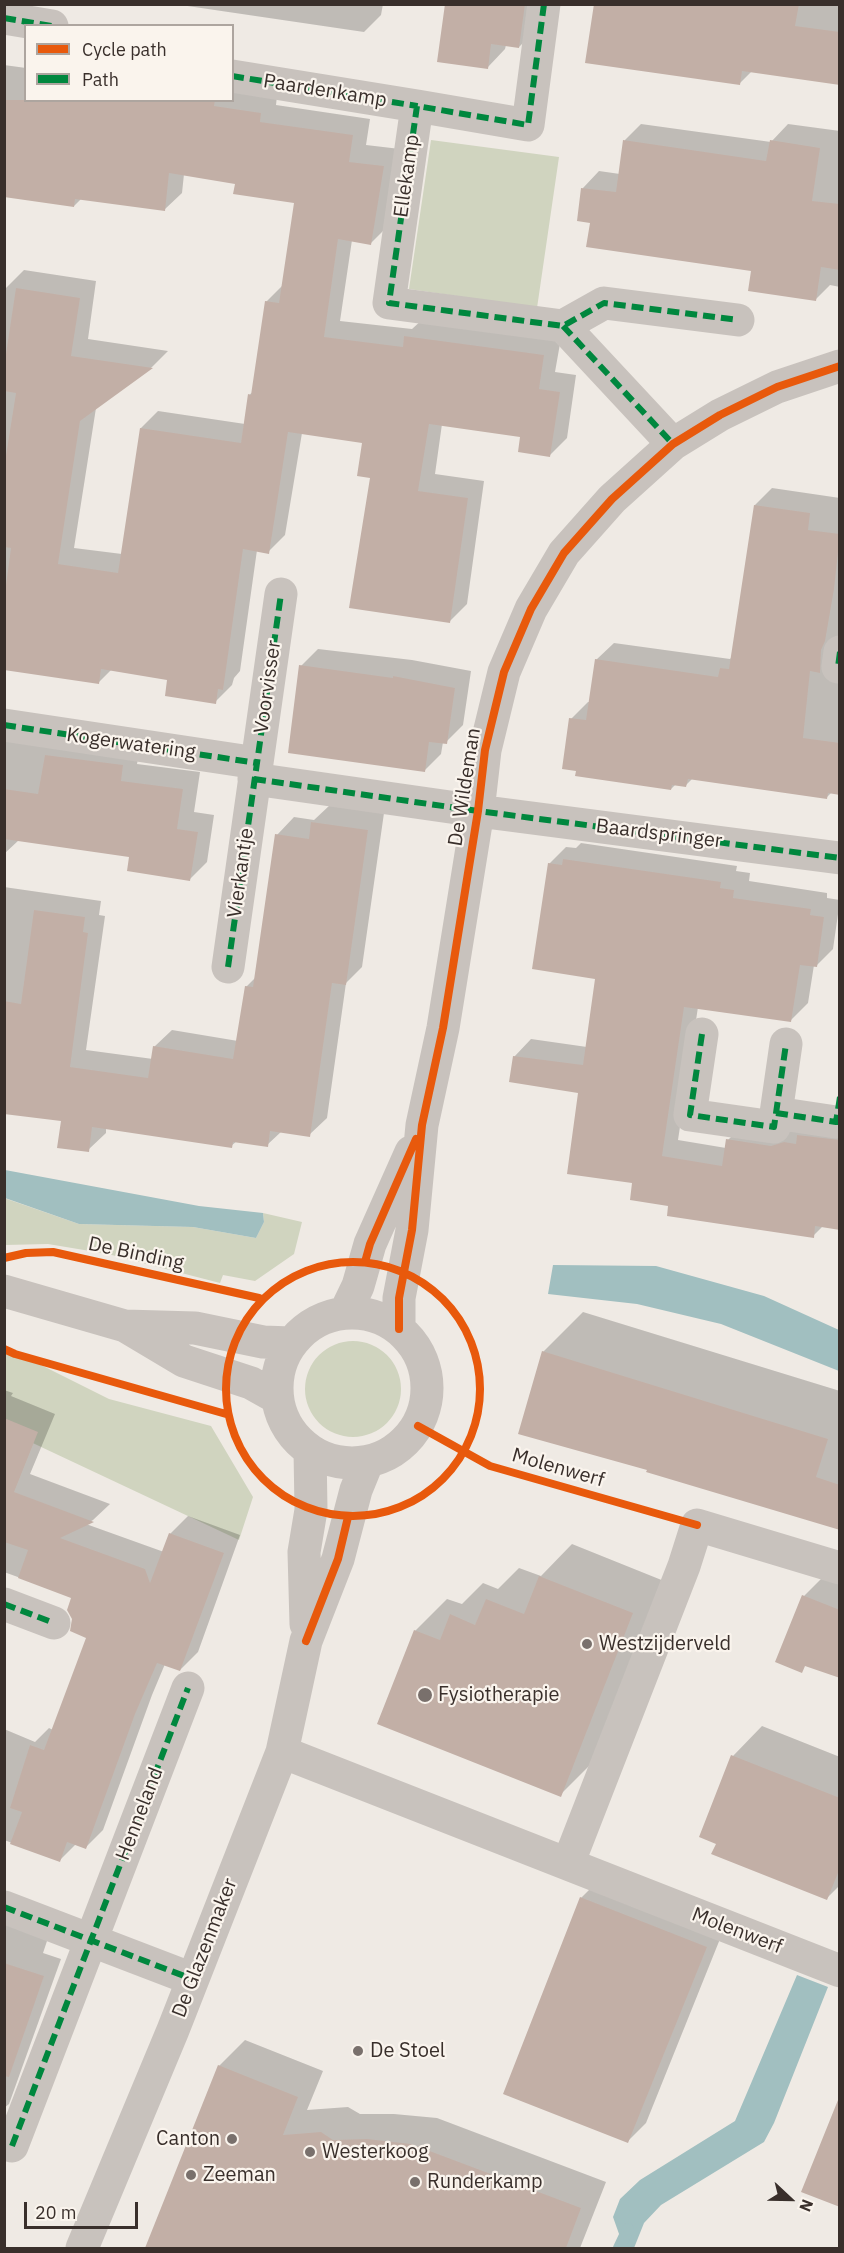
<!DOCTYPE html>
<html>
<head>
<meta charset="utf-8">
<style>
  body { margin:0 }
  #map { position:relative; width:844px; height:2253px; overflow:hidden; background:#efeae4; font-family:"IBM Plex Sans",sans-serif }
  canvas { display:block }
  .frame { position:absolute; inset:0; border:6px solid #392f2b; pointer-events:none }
  .legend { position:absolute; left:24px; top:24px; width:210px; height:78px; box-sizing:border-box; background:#faf4ed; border:2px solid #ada59f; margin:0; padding:8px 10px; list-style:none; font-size:18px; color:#392f2b }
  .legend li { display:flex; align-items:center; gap:12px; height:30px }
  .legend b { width:30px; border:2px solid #ada59f }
  .north { position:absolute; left:760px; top:2169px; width:60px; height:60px; -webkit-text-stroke:4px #faf4ed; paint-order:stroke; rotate:112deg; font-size:16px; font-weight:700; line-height:24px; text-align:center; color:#392f2b }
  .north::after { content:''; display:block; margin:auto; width:21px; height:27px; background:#392f2b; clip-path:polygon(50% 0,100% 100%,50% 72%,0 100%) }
  .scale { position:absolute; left:24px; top:2202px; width:114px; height:27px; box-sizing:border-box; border:3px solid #392f2b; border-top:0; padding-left:8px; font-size:18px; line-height:21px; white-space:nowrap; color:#392f2b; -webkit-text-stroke:4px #faf4ed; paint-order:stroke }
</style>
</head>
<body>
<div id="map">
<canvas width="844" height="2253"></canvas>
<div class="frame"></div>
<ul class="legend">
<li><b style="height:8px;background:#e8590c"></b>Cycle path</li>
<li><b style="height:8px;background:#00873e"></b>Path</li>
</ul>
<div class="north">N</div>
<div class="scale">20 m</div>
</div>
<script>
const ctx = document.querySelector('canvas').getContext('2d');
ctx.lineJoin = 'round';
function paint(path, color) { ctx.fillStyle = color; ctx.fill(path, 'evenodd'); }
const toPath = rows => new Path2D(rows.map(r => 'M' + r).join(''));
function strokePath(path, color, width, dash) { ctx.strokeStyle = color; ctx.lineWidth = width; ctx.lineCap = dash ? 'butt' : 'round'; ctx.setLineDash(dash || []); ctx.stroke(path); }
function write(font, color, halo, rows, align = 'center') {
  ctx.font = font + ' "IBM Plex Sans",sans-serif'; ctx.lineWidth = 4.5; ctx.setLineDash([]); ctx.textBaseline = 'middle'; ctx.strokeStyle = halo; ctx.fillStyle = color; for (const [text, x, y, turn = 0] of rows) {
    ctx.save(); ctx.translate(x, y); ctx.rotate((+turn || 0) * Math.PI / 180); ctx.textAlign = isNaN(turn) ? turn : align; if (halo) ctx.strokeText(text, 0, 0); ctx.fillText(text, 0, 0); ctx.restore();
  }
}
paint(toPath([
  [431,140,559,157,537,308,409,289],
  [4,1198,79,1224,193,1227,256,1238,264,1222,263,1213,302,1222,294,1254,255,1281,223,1275,220,1283,108,1254,48,1244,5,1245],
  '305 1389a48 48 0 1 1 96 0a48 48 0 1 1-96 0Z',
  [5,1349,39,1364,109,1399,211,1426,253,1497,239,1540,5,1430]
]), '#d0d4bf');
paint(toPath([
  [5,1170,199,1206,263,1213,264,1222,256,1238,193,1227,79,1224,5,1198],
  [553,1265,656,1266,764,1296,839,1330,839,1371,721,1324,637,1304,548,1294],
  [797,1975,828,1987,774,2123,764,2142,661,2205,644,2223,634,2248,624,2248,613,2217,620,2199,640,2180,735,2121]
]), '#a1bfc0');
paint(toPath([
  [174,4,383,4,381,15,364,32],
  [446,4,540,4,537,29,519,47,506,45,505,49,488,67],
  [595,4,840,4,840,83,752,71,740,83],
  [4,65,26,68,26,100,232,100,232,89,277,96,276,105,370,119,366,145,400,149,388,226,371,243,352,240,340,321,412,329,423,319,561,338,555,372,576,375,567,438,550,455,522,435,442,424,435,474,484,481,467,604,450,621,371,477,364,442,302,433,285,535,268,552,257,550,240,671,234,678,232,685,215,702,169,678,112,669,99,682,4,669,4,298,6,288,24,270,96,281,88,339,168,351,152,367,96,408,74,548,122,554,141,428,158,411,245,424,249,395,253,392,266,302,283,285,296,202,236,182,184,174,182,193,164,210,81,199,74,206,4,196],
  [641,124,771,142,788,124,840,131,840,287,830,285,816,299,753,270,591,222,583,188,599,171,620,174,625,140],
  [772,488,840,498,840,627,836,646,840,665,840,793,832,792,827,797,693,778,686,785,676,784,671,789,571,719,588,702,590,702,596,660,614,643,730,659,732,657,755,505],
  [318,649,412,660,471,671,463,725,446,742,443,742,441,754,424,771,301,666],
  [4,730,140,748,137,764,200,772,194,812,214,815,207,862,190,879,131,856,19,840,4,854],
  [330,805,384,813,362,967,346,983,327,1118,309,1135,282,1131,267,1145,237,1141,231,1146,106,1128,106,1133,88,1150,63,1120,4,1112,4,887,101,901,99,915,105,916,86,1050,153,1059,154,1047,172,1030,238,1041,246,987,256,977,277,835,294,817,314,820],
  [581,843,737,866,736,871,750,873,749,881,827,893,827,898,840,900,833,949,816,966,814,965,808,1003,791,1020,698,1007,678,1140,726,1148,728,1140,745,1123,840,1122,840,1228,823,1226,813,1236,670,1204,634,1182,580,1092,514,1057,531,1039,587,1047,596,978,549,864,566,847,576,848],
  [583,1312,840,1391,840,1529,543,1352],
  [4,1390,13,1393,11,1396,55,1414,30,1474,110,1504,93,1520,86,1524,164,1552,170,1534,188,1516,240,1535,198,1652,180,1670,165,1664,152,1695,103,1830,86,1847,76,1844,60,1860,4,1840,4,1729,35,1742,49,1728,53,1730,88,1637,73,1597,4,1572],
  [572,1544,664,1581,592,1763,560,1795,415,1631,447,1599,462,1604,483,1583,498,1589,519,1568,541,1576],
  [830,1570,840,1574,840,1678,804,1596],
  [762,1726,840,1757,840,1885,827,1898,717,1843,733,1756],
  [599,1880,724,1929,646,2123,627,2142,581,1898],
  [4,1915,50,1932,43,1953,61,1959,9,2104,4,2108],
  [245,2040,323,2071,307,2110,348,2107,360,2114,394,2114,437,2118,606,2182,580,2248,148,2248,219,2066]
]), '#0003');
strokePath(toPath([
  [619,2248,628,2229]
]), '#a1bfc0', 12);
paint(toPath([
  [445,4,525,4,519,48,491,44,488,69,437,62],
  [594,4,799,4,795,26,840,32,840,85,742,71,740,85,585,63],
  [4,100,215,100,214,106,261,113,260,122,353,135,349,162,384,166,371,245,338,239,324,337,403,347,404,336,544,355,539,389,560,392,550,457,518,452,520,437,429,424,418,491,468,498,450,623,349,608,370,478,357,476,362,443,288,432,269,554,243,549,223,690,218,689,216,704,165,696,167,680,101,669,99,684,4,670,4,600,11,548,4,547,4,468,16,393,4,391,4,367,16,288,80,298,71,356,153,368,80,421,58,564,118,573,140,428,241,443,248,394,251,395,265,301,279,303,294,203,233,194,235,184,169,173,165,211,75,199,74,207,4,197],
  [623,140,766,161,770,140,820,148,812,201,840,204,840,270,821,267,816,301,748,291,751,271,586,247,590,223,577,221,581,188,616,192],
  [754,505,810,513,808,530,840,534,834,589,825,641,821,650,820,673,810,671,803,738,840,743,840,795,828,793,827,799,688,779,686,787,672,785,671,790,575,776,576,771,562,769,569,718,586,720,595,659,718,677,720,668,729,669],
  [299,665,393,678,393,676,455,688,447,744,429,742,425,772,288,753],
  [45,755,123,765,121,781,183,789,177,829,198,832,190,881,127,871,129,857,4,839,4,789,38,794],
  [311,822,368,830,346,985,332,983,310,1137,270,1131,268,1147,233,1142,232,1148,92,1127,89,1152,57,1148,61,1121,4,1114,4,1001,21,1004,34,910,85,917,83,932,88,933,70,1067,148,1078,153,1046,233,1059,245,986,253,987,275,834,309,839],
  [563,859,721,882,720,888,734,890,733,898,811,909,810,915,824,917,817,967,800,965,791,1022,684,1007,662,1156,722,1166,726,1139,771,1146,784,1142,796,1144,797,1135,840,1140,840,1230,815,1226,814,1238,667,1216,668,1206,630,1200,632,1183,567,1174,578,1093,509,1082,513,1056,583,1065,595,979,532,969,548,863,562,865],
  [542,1351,828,1439,816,1477,840,1485,840,1530,646,1472,647,1470,518,1434],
  [4,1418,38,1432,14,1492,94,1522,60,1538,145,1569,150,1583,169,1533,224,1553,180,1671,157,1663,135,1714,86,1849,67,1842,60,1862,10,1844,22,1812,10,1808,30,1745,44,1750,86,1638,70,1631,72,1619,67,1610,71,1598,18,1578,28,1550,4,1542],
  [539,1576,633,1613,561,1797,377,1724,414,1630,440,1640,450,1614,475,1625,486,1599,524,1614],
  [802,1595,840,1610,840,1678,805,1666,802,1673,775,1662],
  [731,1755,840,1798,840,1868,827,1900,711,1854,716,1844,699,1837],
  [580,1897,707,1947,628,2143,503,2094],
  [4,1963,44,1976,9,2077,4,2076],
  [218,2065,298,2097,283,2135,321,2132,333,2140,367,2139,411,2144,581,2208,566,2248,145,2248],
  [838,2100,840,2100,840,2207,801,2192]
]), '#c2afa6');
strokePath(toPath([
  [544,4,528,125,417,106,389,303,563,326,604,303,738,320],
  [4,18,52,26],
  [232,76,417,106],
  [563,326,673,444],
  [840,652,838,667,840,667],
  [4,725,257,763],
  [254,779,478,811,840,858],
  [228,967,281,594],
  [702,1034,690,1115,774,1127,786,1044],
  [776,1113,836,1122],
  [4,1291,125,1326,195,1328,263,1342,291,1343],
  [345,1313,358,1286,370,1244,411,1152],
  '277 1388a75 75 0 1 1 150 0a75 75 0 1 1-150 0Z',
  [127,1327,184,1361,251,1383,276,1397],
  [399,1329,399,1298,412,1230,422,1125,443,1028,478,811,485,750,504,672,531,609,564,553,612,499,673,444,720,415,777,387,840,366],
  [4,1604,54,1623],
  [306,1624,304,1552,311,1510,310,1450],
  [282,1752,840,1971],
  [568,1864,684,1566,697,1525,840,1568],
  [4,1907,192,1979],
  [12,2146,188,1688],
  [82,2248,173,2030,282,1752,306,1641,338,1559,356,1490,367,1463]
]), '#c8c2bd', 33);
strokePath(toPath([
  [544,4,528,125,417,106,389,303,563,326,604,303,738,320],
  [4,18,52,26],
  [232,76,417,106],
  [563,326,673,444],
  [840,652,838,667,840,667],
  [4,725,257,763],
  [254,779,478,811,840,858],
  [228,967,281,594],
  [702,1034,690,1115,774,1127,786,1044],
  [840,1097,836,1122,840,1122],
  [776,1113,836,1122],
  [4,1604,54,1623],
  [4,1907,192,1979],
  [12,2146,188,1688]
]), '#00873e', 6, [12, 6]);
strokePath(toPath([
  [4,1258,26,1253,53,1252,259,1298],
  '226 1389a127 127 0 1 1 254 0a127 127 0 1 1-254 0Z',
  [365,1262,370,1244,416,1139],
  [399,1329,399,1298,412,1230,422,1125,443,1028,478,811,485,750,504,672,531,609,564,553,612,499,673,444,720,415,777,387,840,366],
  [4,1349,15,1354,226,1414],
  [418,1426,490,1466,697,1525],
  [306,1641,338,1559,348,1517]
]), '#e8590c', 8);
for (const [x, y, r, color] of [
  [587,1644,6,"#79706c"],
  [425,1695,8,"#79706c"],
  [358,2051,6,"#79706c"],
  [232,2139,6,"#79706c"],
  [310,2152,6,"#79706c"],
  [191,2175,6,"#79706c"],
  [415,2182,6,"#79706c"]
]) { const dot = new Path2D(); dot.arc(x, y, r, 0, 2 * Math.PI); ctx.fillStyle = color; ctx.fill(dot); strokePath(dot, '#faf4ed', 2); }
write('20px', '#392f2b', '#faf4ed', [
  ["Paardenkamp",325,91,9],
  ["Ellekamp",407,176,-82],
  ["Voorvisser",268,687,-82],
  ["Kogerwatering",131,744,8],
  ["De Wildeman",465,787,-81],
  ["Baardspringer",659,834,7],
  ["Vierkantje",241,873,-82],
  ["De Binding",136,1254,12],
  ["Molenwerf",558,1468,16],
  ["Henneland",140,1814,-69],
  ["Molenwerf",737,1931,21],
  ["De Glazenmaker",205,1948,-69]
]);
write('20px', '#392f2b', '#faf4ed', [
  ["Westzijderveld",599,1644],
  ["Fysiotherapie",438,1695],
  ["De Stoel",370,2051],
  ["Canton",220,2139,"right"],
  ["Westerkoog",322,2152],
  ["Zeeman",203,2175],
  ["Runderkamp",427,2182]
], 'left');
</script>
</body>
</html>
